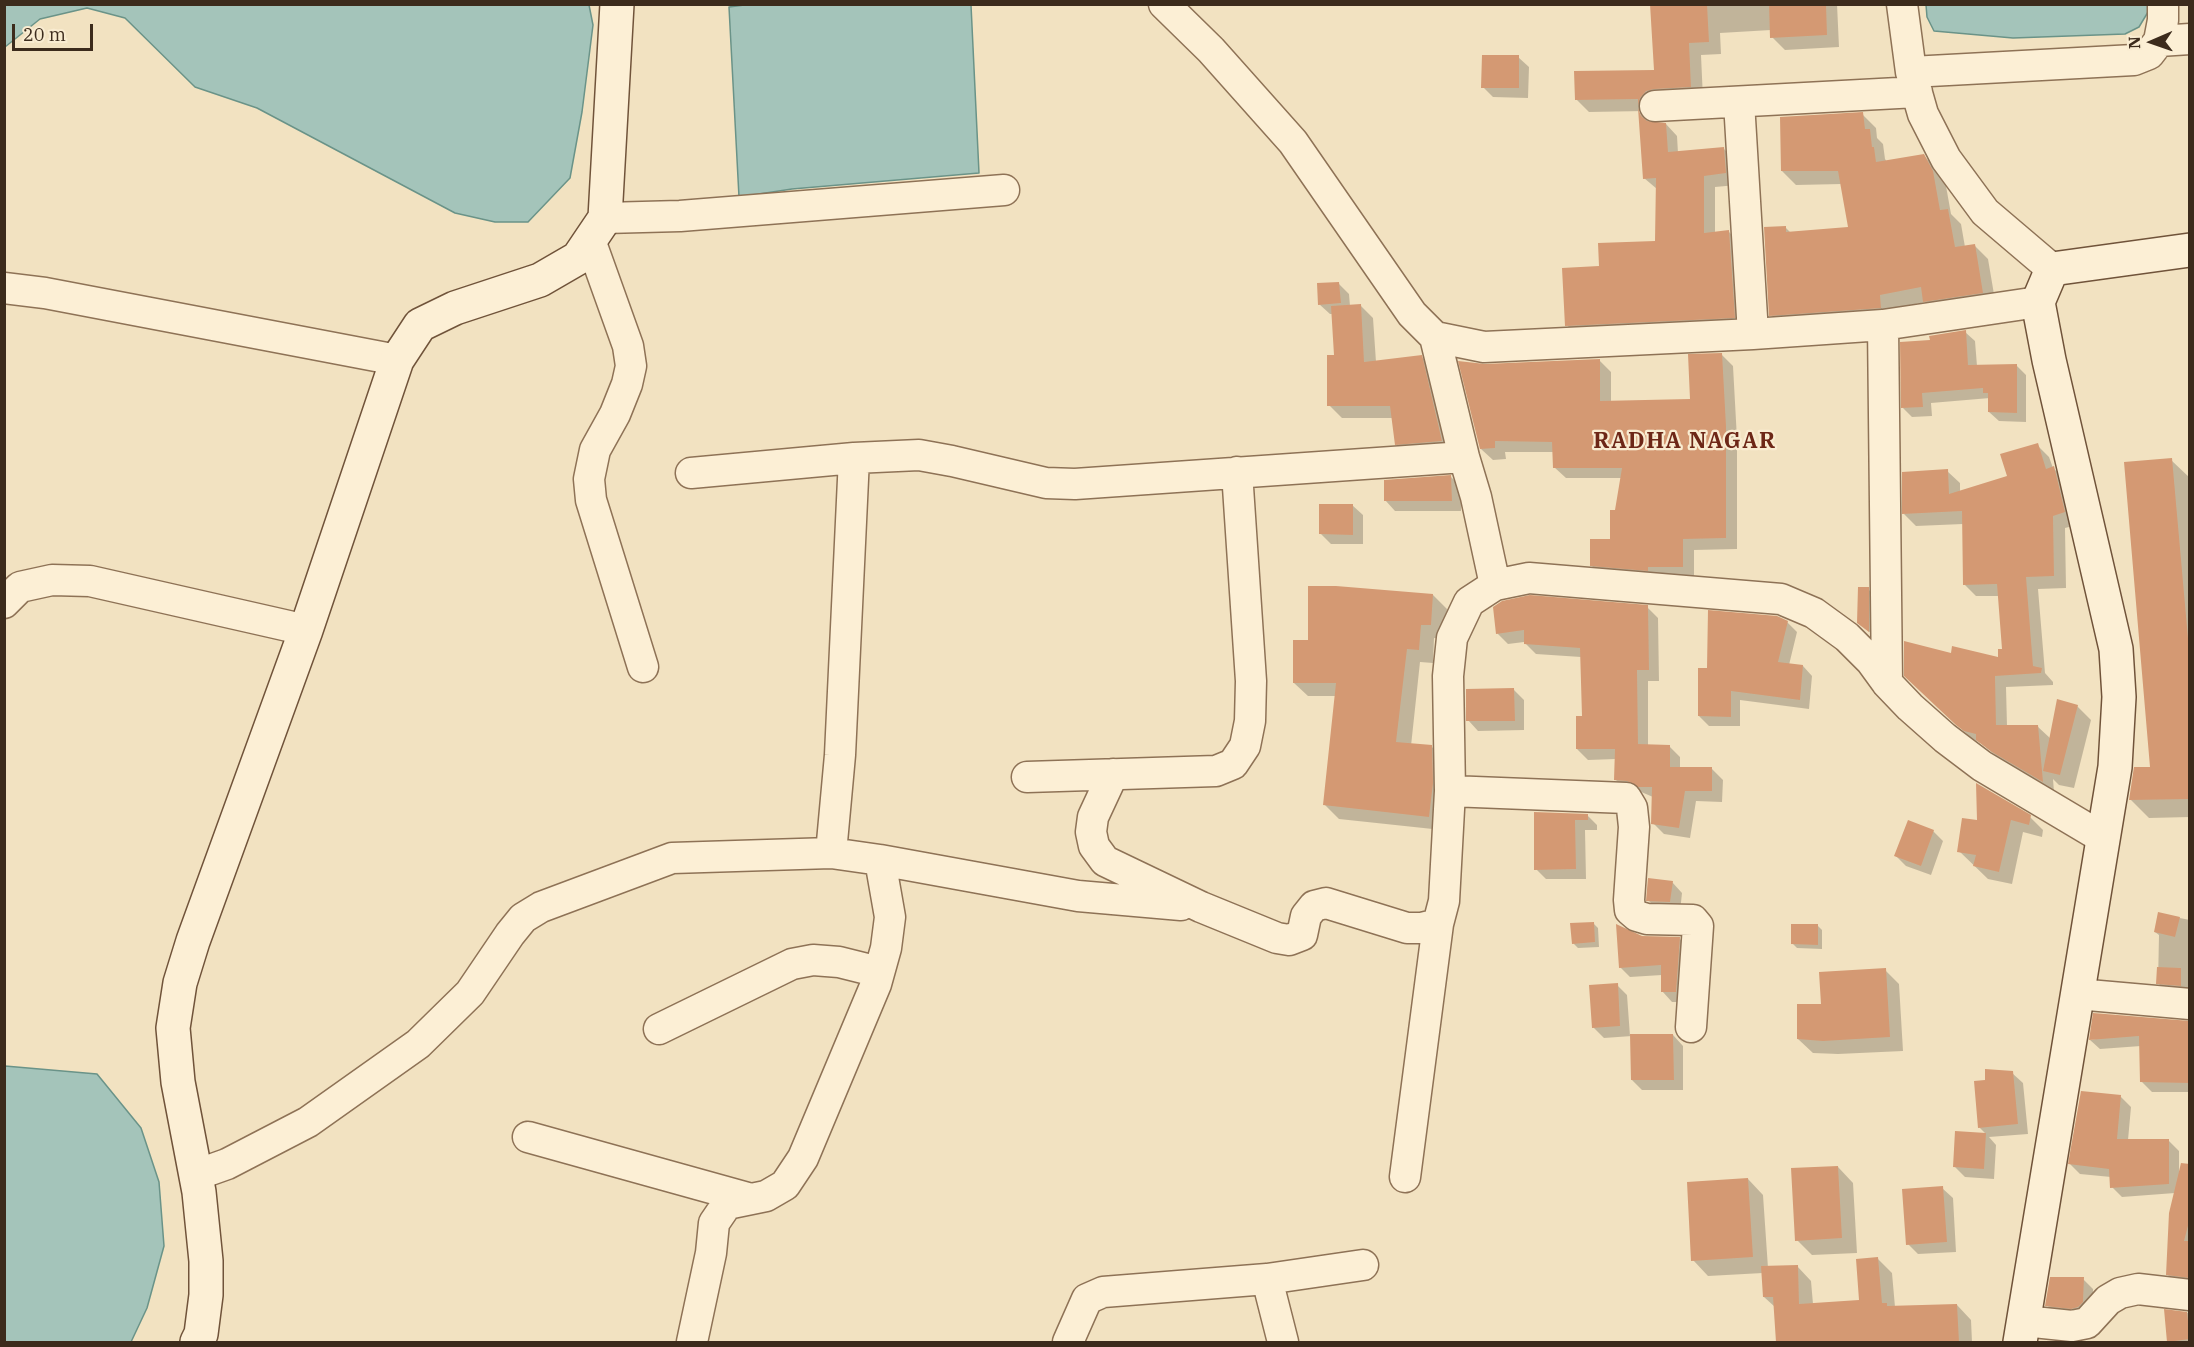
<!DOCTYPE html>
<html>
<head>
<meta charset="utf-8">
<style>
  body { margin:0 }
  #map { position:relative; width:2194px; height:1347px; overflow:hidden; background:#f2e2c1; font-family:"IBM Plex Serif",serif }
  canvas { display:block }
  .frame { position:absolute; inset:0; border:6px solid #3c2b1c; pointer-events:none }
  .north { position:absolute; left:2122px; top:12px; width:60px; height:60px; -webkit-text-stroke:4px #f9ecd1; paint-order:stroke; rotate:268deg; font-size:16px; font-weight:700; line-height:24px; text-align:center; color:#3c2b1c }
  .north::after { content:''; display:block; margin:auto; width:21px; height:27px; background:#3c2b1c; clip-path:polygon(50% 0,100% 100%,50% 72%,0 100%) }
  .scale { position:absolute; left:12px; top:24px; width:81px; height:27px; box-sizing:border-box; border:3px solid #3c2b1c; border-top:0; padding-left:8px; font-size:18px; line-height:21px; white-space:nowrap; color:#3c2b1c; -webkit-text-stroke:4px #f9ecd1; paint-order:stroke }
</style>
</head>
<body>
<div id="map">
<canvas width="2194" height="1347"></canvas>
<div class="frame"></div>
<div class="north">N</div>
<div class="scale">20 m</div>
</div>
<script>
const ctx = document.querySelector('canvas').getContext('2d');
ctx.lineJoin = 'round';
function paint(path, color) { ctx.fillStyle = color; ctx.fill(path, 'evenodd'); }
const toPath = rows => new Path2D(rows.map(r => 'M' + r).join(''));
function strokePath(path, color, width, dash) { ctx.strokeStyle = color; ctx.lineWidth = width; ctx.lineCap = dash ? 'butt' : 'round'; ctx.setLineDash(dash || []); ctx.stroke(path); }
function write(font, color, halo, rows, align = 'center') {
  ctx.font = font + ' "IBM Plex Serif",serif'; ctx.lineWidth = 4.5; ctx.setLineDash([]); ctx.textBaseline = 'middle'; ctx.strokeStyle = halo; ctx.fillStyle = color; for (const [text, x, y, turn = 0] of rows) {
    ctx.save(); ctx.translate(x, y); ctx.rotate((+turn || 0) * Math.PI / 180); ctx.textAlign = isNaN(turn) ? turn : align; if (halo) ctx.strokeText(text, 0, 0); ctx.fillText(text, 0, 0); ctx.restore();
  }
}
const water = toPath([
  [5,4,589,5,593,25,582,112,570,178,528,222,495,222,455,213,257,108,195,87,125,18,87,8,40,19,5,47,5,4],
  [752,4,971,5,979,173,792,189,739,197,729,7,752,4],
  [2148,5,2148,12,2139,27,2125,34,2013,38,1934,31,1927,17,1926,5,2148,5],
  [5,1066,97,1074,141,1128,159,1182,164,1246,147,1308,131,1342,5,1342,5,1066]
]);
paint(water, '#a4c4ba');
strokePath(water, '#6a9388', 1.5);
paint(toPath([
  [1651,4,1837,4,1839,47,1785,50,1772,37,1771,30,1720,33,1721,54,1701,55,1703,99,1645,111,1589,112,1576,99,1655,71],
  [1518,57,1529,67,1528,98,1493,97,1483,87],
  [1640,112,1649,121,1666,124,1677,136,1678,153,1724,149,1735,160,1737,185,1715,187,1715,233,1729,232,1740,243,1746,329,1578,337,1567,325,1601,268,1657,242,1657,189,1644,178],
  [1862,114,1876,128,1877,138,1883,144,1885,159,1887,162,1924,156,1938,170,1946,186,1951,214,1961,224,1965,247,1974,245,1988,259,1996,306,1938,315,1926,302,1893,308,1894,321,1784,329,1771,315,1786,228,1791,233,1850,228,1842,184,1796,185,1782,171],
  [1339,284,1349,294,1350,306,1360,305,1373,318,1376,362,1421,356,1434,369,1454,454,1409,457,1396,444,1393,418,1342,418,1329,405,1336,357,1333,314,1330,314,1319,304],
  [1965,332,1975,341,1977,366,2016,365,2026,375,2026,422,1999,421,1989,412,1990,398,1931,403,1932,416,1912,417,1903,408,1931,341],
  [1721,354,1733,366,1737,439,1737,549,1694,550,1694,577,1603,577,1591,565,1611,540,1621,478,1566,478,1554,467,1554,452,1505,452,1506,459,1493,460,1481,449,1485,366,1599,360,1611,372,1611,402,1691,401],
  [2037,445,2049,457,2053,468,2066,480,2077,525,2065,528,2066,588,2038,589,2045,673,2053,682,2053,685,2006,687,2007,726,2037,726,2051,739,2077,706,2091,720,2074,788,2059,785,2053,779,2054,792,2006,764,1982,744,1970,737,1918,688,2000,659,2004,650,2000,596,1976,596,1964,584,1963,524,1916,526,1904,514,1947,471,1960,483,1960,492,2008,477],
  [2171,460,2190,478,2190,817,2149,818,2130,799,2152,768],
  [1451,477,1461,487,1461,511,1395,511,1385,500],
  [1352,505,1363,515,1363,544,1331,544,1321,534],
  [1868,589,1878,599,1879,640,1859,623],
  [1433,595,1447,609,1444,639,1434,638,1433,663,1420,662,1411,746,1431,746,1445,760,1442,830,1339,819,1325,805,1336,696,1308,696,1294,683,1309,642],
  [1647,607,1658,618,1659,681,1648,681,1648,746,1669,746,1680,757,1680,768,1712,769,1723,780,1722,802,1696,801,1690,838,1664,834,1653,823,1653,797,1639,791,1627,791,1616,780,1616,759,1588,760,1577,749,1583,718,1581,657,1536,654,1524,642,1508,644,1497,633],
  [1787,622,1797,632,1789,665,1803,666,1812,676,1809,709,1740,700,1740,726,1709,726,1699,716],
  [1514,690,1524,700,1524,730,1478,731,1468,720],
  [1535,813,1587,815,1597,825,1597,830,1585,830,1586,879,1546,879,1536,869],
  [2030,817,2043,830,2042,837,2023,832,2012,884,1988,879,1959,851,1978,822],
  [1933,831,1943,841,1931,875,1906,866,1896,856],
  [1672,882,1682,893,1680,912,1658,910,1648,900],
  [2159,914,2190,920,2190,997,2170,995,2158,983,2159,935,2155,932],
  [1593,923,1598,928,1599,947,1578,948,1573,943],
  [1818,926,1822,930,1822,949,1797,948,1793,944],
  [1642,937,1679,938,1689,949,1686,1002,1672,1002,1662,991,1662,975,1630,977,1620,967],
  [1885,970,1899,984,1903,1051,1838,1054,1813,1053,1798,1039,1823,1006],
  [1617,985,1627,995,1630,1036,1673,1035,1683,1046,1683,1090,1642,1090,1632,1080,1632,1036,1604,1038,1593,1027],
  [2190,1023,2190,1092,2152,1092,2142,1082,2141,1046,2100,1049,2090,1040],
  [2012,1073,2023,1083,2028,1134,1989,1137,1996,1145,1994,1179,1965,1177,1955,1167,1956,1133,1986,1134,1979,1127,1986,1082],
  [2120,1096,2131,1107,2128,1140,2169,1141,2179,1151,2179,1172,2190,1174,2190,1285,2176,1283,2167,1274,2175,1193,2122,1197,2112,1187,2111,1177,2080,1174,2070,1164],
  [1838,1167,1853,1183,1857,1253,1812,1255,1797,1240],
  [1748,1179,1763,1195,1768,1268,1797,1266,1811,1281,1813,1304,1861,1301,1878,1259,1892,1273,1895,1307,1957,1305,1971,1320,1972,1342,1777,1342,1775,1307,1764,1297,1763,1273,1708,1276,1693,1260],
  [1942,1188,1953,1198,1956,1252,1918,1254,1908,1244],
  [2083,1279,2093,1289,2093,1312,2057,1315,2047,1305],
  [2165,1311,2190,1313,2190,1342,2169,1342]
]), '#0003');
paint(toPath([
  [1650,4,1707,4,1709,42,1689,43,1691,87,1654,89,1646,91,1640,98,1638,106,1638,99,1575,100,1574,71,1654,70],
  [1769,4,1826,4,1827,35,1770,38],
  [1482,55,1519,55,1519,88,1481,88],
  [1638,108,1641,116,1647,121,1666,123,1668,152,1724,147,1726,173,1704,176,1704,233,1729,230,1735,318,1565,326,1562,268,1599,266,1598,243,1655,241,1656,178,1643,179],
  [1863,112,1865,129,1870,129,1872,147,1874,147,1876,162,1924,154,1933,171,1940,210,1948,209,1955,247,1975,244,1983,293,1923,302,1921,287,1880,295,1881,308,1769,316,1764,227,1786,226,1786,232,1848,227,1838,171,1781,171,1780,117],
  [1339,282,1341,303,1318,305,1317,283],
  [1361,304,1364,362,1422,355,1442,441,1395,445,1390,406,1327,406,1327,355,1334,355,1331,306],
  [1966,330,1968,365,2017,364,2017,413,1988,412,1988,393,1983,393,1983,388,1922,393,1923,407,1901,408,1900,342,1930,340,1929,336],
  [1722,353,1726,426,1726,538,1683,539,1683,567,1648,567,1648,571,1590,566,1590,539,1610,539,1610,510,1615,510,1622,468,1553,468,1552,442,1495,441,1495,448,1480,449,1458,361,1485,364,1600,359,1600,401,1690,399,1688,354],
  [2038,443,2046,469,2054,466,2065,512,2053,516,2054,576,2026,577,2033,666,2042,668,2041,673,1995,676,1996,725,2038,725,2043,782,1992,752,1976,740,1976,734,1964,731,1956,725,1904,676,1904,641,1951,653,1952,646,1998,657,1998,649,2002,649,1997,584,1963,585,1962,511,1902,514,1902,472,1948,469,1949,494,2007,476,2000,454],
  [2172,458,2190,661,2189,799,2129,800,2134,767,2150,767,2124,462],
  [1451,475,1452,501,1384,501,1384,480],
  [1319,504,1353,504,1353,535,1319,534],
  [1308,586,1336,586,1433,594,1431,625,1421,625,1419,650,1407,649,1396,742,1432,745,1433,783,1429,817,1323,805,1336,683,1293,683,1293,640,1308,640],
  [1858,587,1869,587,1869,632,1857,623],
  [1530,595,1648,605,1649,670,1637,670,1638,744,1670,745,1670,767,1712,767,1712,791,1685,791,1679,828,1651,824,1652,787,1638,787,1627,781,1614,780,1615,749,1576,749,1576,716,1582,716,1580,648,1524,644,1524,630,1496,634,1493,607,1502,601],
  [1708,610,1777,616,1788,621,1778,662,1803,665,1800,700,1731,691,1731,717,1698,716,1698,668,1707,668],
  [1514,688,1515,721,1466,721,1466,689],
  [2057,699,2078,705,2060,775,2043,771],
  [1976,783,2031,815,2029,825,2011,820,1999,872,1973,866,1976,855,1957,852,1962,818,1977,820],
  [1534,812,1588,814,1588,820,1575,820,1576,869,1534,870],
  [1908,820,1934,830,1921,866,1894,856],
  [1648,878,1673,881,1670,902,1646,901],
  [2158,912,2180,917,2175,937,2154,932],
  [1594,922,1595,942,1572,944,1570,923],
  [1616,924,1642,936,1680,937,1676,992,1661,992,1661,965,1619,968],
  [1791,924,1818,924,1818,945,1791,944],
  [2157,967,2181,968,2181,986,2156,984],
  [1886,968,1890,1037,1823,1041,1797,1039,1797,1004,1821,1004,1819,972],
  [1618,983,1620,1026,1592,1028,1589,985],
  [2093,1013,2190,1021,2190,1083,2140,1082,2139,1036,2089,1040],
  [1630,1034,1673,1034,1674,1080,1631,1080],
  [1985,1069,2013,1071,2018,1124,1978,1128,1974,1081,1985,1080],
  [2081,1091,2121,1095,2117,1139,2169,1139,2169,1184,2110,1188,2109,1169,2068,1164],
  [1955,1131,1986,1133,1984,1169,1953,1167],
  [2181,1163,2190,1164,2190,1218,2184,1241,2190,1241,2190,1278,2166,1275,2169,1213],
  [1838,1166,1842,1238,1795,1241,1791,1168],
  [1748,1178,1753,1257,1691,1261,1687,1182],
  [1943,1186,1947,1242,1906,1245,1902,1189],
  [1878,1257,1882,1303,1887,1303,1887,1306,1957,1304,1959,1342,1776,1342,1773,1297,1763,1297,1761,1266,1798,1265,1799,1304,1859,1300,1856,1259],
  [2050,1277,2084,1277,2083,1302,2078,1307,2071,1309,2045,1306],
  [2164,1309,2187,1312,2190,1339,2167,1342]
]), '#d49973');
const street = toPath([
  [1164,4,1211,50,1293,142,1412,314,1435,337,1484,347,1753,334,1883,325,2038,302],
  [1902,4,1911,72,1923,114,1946,159,1985,212,2052,269],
  [2159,41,2190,39],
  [1911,72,2134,60,2149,54,2159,41,2163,20,2163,4],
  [1739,102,1753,334],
  [1655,106,1917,92],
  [605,218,680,216,1004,190],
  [590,240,628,346,631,366,627,384,615,414,595,450,589,479,591,500,643,667],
  [4,288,45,293,397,360],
  [1883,325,1887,683],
  [1435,337,1464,457,1476,497,1495,585],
  [691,473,854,458,919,455,952,461,1046,483,1075,484,1464,457],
  [4,603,20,587,52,580,90,581,306,630],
  [1113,774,1093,817,1091,832,1094,846,1105,861,1201,907,1277,938,1289,940,1302,935,1306,916,1314,906,1326,903,1407,928,1421,928,1438,924,1444,901,1450,791,1448,676,1452,638,1469,602,1495,585,1529,578,1781,599,1814,613,1847,637,1871,661,1887,683,1910,707,1945,738,1982,766,2103,838],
  [1027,777,1216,771,1233,764,1245,746,1250,721,1251,681,1237,472],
  [1450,791,1626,798,1632,808,1634,827,1629,900,1630,910,1637,916,1647,919,1693,920,1698,926,1691,1027],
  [831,853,840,755,854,458],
  [2077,994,2190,1004],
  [659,1029,792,964,813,960,839,962,879,972],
  [528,1137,751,1199],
  [196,1175,227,1164,308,1122,418,1044,470,993,510,934,523,918,541,907,672,858,831,853,880,860,1078,896,1181,905],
  [1405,1177,1438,924],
  [1267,1279,1283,1342],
  [2024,1321,2072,1326,2087,1323,2108,1300,2120,1293,2138,1289,2190,1295],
  [692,1342,711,1253,714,1223,727,1204,766,1196,785,1185,803,1158,876,984,886,948,890,917,880,860],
  [1068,1342,1087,1299,1103,1292,1267,1279,1363,1265]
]);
const secondary = toPath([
  [197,1342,201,1334,206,1295,206,1261,199,1192,178,1082,173,1028,180,983,193,941,306,630,397,360,420,325,455,308,540,280,578,258,605,218,617,4],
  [2020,1342,2115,767,2119,697,2116,649,2049,360,2038,302,2052,269,2190,250]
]);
strokePath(street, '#8e7256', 33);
strokePath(secondary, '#70533a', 36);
strokePath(street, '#fcefd5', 30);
strokePath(secondary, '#fcefd5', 33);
ctx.letterSpacing = '1.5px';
write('bold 22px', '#6d2717', '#f9ecd1', [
  ["RADHA NAGAR",1685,442]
]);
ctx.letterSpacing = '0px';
</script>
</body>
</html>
